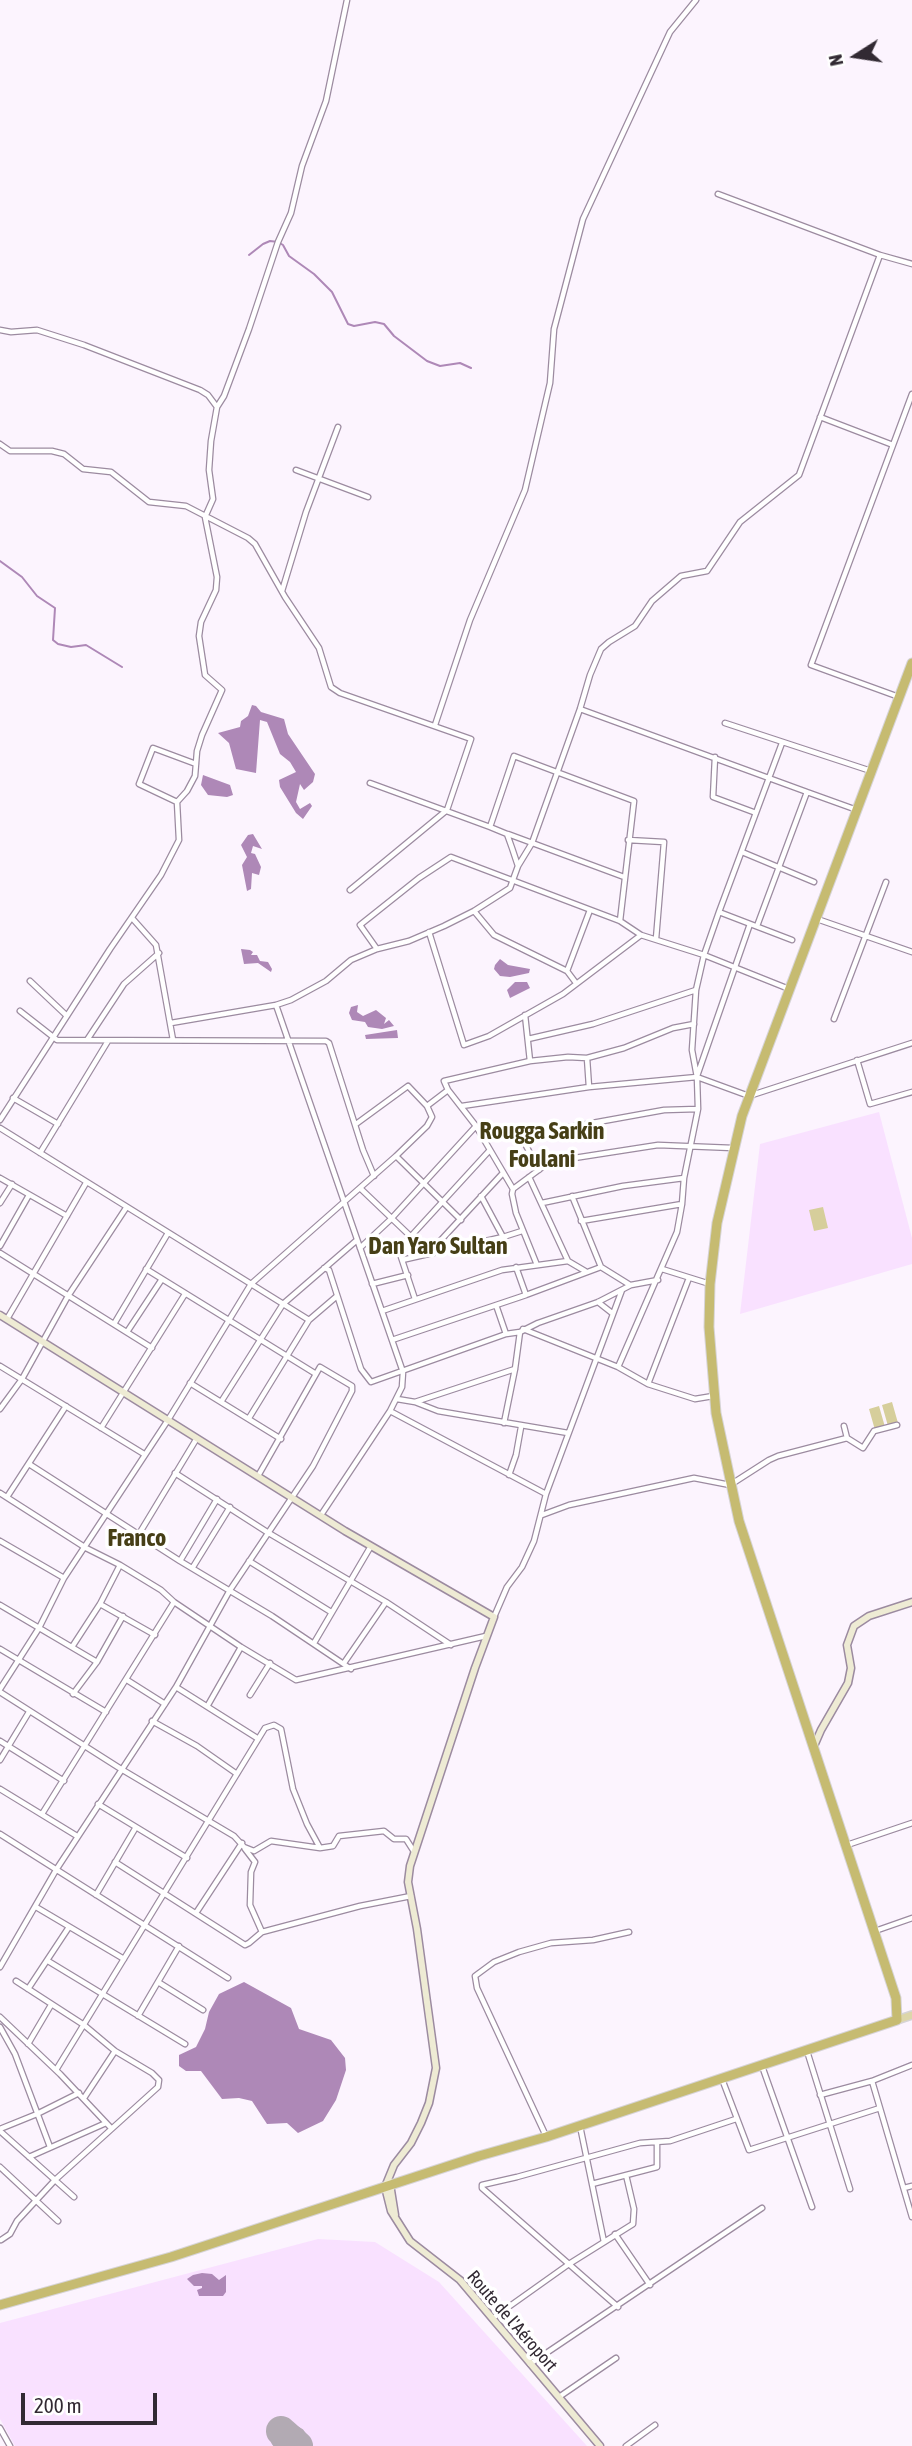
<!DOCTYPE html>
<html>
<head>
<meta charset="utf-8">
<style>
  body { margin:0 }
  #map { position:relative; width:912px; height:2446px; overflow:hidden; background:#fcf4fe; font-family:"Asap Condensed",sans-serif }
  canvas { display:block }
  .north { position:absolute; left:821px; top:21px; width:70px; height:70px; -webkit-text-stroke:5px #fff; paint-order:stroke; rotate:258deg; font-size:19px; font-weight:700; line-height:28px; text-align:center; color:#322a33 }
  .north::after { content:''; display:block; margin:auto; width:24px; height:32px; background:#322a33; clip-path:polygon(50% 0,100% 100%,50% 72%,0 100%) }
  .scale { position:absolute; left:21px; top:2393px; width:136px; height:32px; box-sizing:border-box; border:4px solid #322a33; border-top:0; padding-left:9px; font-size:21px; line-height:24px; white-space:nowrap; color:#322a33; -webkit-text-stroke:5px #fff; paint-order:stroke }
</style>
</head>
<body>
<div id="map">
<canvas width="912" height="2446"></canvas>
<div class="north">N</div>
<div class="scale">200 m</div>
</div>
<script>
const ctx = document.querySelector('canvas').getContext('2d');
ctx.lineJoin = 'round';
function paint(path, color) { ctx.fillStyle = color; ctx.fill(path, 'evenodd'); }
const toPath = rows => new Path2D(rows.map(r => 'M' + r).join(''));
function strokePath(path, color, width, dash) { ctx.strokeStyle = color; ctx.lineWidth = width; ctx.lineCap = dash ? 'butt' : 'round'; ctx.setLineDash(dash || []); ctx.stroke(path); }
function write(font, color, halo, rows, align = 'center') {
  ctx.font = font + ' "Asap Condensed",sans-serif'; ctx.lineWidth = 7; ctx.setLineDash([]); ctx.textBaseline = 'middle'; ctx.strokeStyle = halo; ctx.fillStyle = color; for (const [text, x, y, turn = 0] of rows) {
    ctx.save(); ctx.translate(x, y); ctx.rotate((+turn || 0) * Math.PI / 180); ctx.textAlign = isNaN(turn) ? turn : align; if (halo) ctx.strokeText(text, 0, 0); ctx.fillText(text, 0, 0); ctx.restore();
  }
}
paint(toPath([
  [879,1112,912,1238,912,1264,740,1314,760,1144],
  [318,2239,375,2242,439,2282,587,2446,15,2446,0,2419,0,2323]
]), '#f9e1ff');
paint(toPath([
  [823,1207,828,1228,814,1231,809,1210],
  [892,1402,898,1423,888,1426,882,1405],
  [879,1406,885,1427,875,1430,869,1409]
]), '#d6ce9b');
paint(toPath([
  [252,705,256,706,261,712,284,719,288,734,315,774,313,782,304,790,300,784,296,802,300,809,310,803,312,806,303,819,296,813,280,787,279,780,296,772,290,762,280,754,267,722,260,720,256,773,236,769,229,743,218,733,240,727,241,721,248,716],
  [203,775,230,785,233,795,227,797,208,795,201,785],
  [253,834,262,849,253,846,251,853,255,854,261,867,259,875,252,873,251,889,247,891,242,865,247,857,241,845,248,835],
  [241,949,250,950,253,952,251,955,257,955,260,961,268,962,272,969,271,972,258,963,244,964],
  [500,959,508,965,530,969,529,973,510,977,500,976,494,969,495,965],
  [515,982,527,982,530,988,510,998,507,990],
  [358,1005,357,1012,363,1016,376,1010,386,1018,384,1024,389,1020,394,1026,382,1029,368,1027,365,1022,352,1020,349,1013,351,1007],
  [397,1030,398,1038,366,1039,365,1035],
  [244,1982,291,2008,299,2029,331,2040,345,2058,346,2070,336,2100,323,2121,298,2133,287,2123,267,2124,252,2101,239,2098,222,2099,201,2071,186,2071,179,2066,179,2055,196,2047,205,2029,209,2012,219,1994],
  [202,2273,212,2274,219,2280,226,2275,226,2292,223,2296,199,2296,197,2290,202,2288,202,2286,194,2286,187,2279,193,2275]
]), '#ae88b7');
strokePath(toPath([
  [249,255,263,244,270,241,278,242,283,245,289,256,314,274,332,292,348,324,354,326,375,322,384,324,394,336,427,361,440,366,460,363,471,368],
  [0,561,22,577,37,596,55,608,53,640,58,644,71,647,86,645,122,667]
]), '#ae88b7', 2);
strokePath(toPath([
  [281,2446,277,2441,279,2434,285,2430,292,2430,299,2434,307,2446]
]), '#b2aab3', 12);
strokePath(toPath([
  [281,2431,298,2446]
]), '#b2aab3', 30);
const street = toPath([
  [718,194,880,255],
  [0,330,11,332,37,330,84,345,200,390,208,395,217,407],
  [820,417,893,445],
  [0,444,10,451,52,451,64,454,83,469,111,472,149,502,186,506,248,538,255,544,285,597,319,648,331,687,340,693,471,739,447,810,350,890],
  [296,470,368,497],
  [282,591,306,512,338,427],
  [899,697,811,665,912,394],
  [580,709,807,792],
  [725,723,871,771],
  [435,725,470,620,525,490,550,383,554,329,583,219,670,32,696,0],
  [715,757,713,797,756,813],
  [370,783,490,827],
  [177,802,139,784,153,748,196,764],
  [508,834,624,877],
  [628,840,664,842,656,939],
  [742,852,814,882],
  [518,866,532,843,580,709,590,675,601,649,609,642,635,626,652,601,681,576,707,571,740,522,799,475,880,255,912,264],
  [474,911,494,935,567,971,576,983],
  [719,912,792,940],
  [132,918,156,945,173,1040],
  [817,919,912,952],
  [757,926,807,792,857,810],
  [429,932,464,1045,489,1036,563,994,641,935,704,955,789,989],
  [377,949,360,925,419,878,451,857,620,921,641,935],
  [567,971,590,910],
  [30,981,67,1016],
  [276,1005,403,1372,402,1387,390,1411],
  [20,1011,57,1040,326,1041,329,1043,363,1150,374,1176],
  [525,1015,530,1061],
  [834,1019,886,882],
  [171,1023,276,1005,291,1000,326,981,351,960,377,949,409,941,444,926,474,911,510,888,518,866,512,848,507,834,490,827,514,756,634,801,620,921],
  [528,1039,593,1024,696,990],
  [87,1040,124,984,159,953],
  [587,1058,589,1087],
  [857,1060,870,1104,912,1092],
  [697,1076,750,924],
  [13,1098,58,1124],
  [427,1106,448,1090],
  [462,1106,589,1087,697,1077,749,1096,912,1043],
  [0,1120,110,949,161,875,179,840,177,802,187,791,195,776,197,751,202,735,222,690,205,675,199,636,201,622,216,590,217,577,205,517,213,499,209,470,211,441,217,407,224,396,249,329,278,242,291,213,302,166,326,101,347,0],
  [0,1128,309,1320],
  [40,1153,108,1041],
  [396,1156,461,1220],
  [539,1170,523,1140,526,1135,664,1110,698,1109],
  [529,1177,568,1261,585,1271],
  [0,1178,67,1216],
  [361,1189,428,1253],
  [513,1189,476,1126,448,1090,444,1081,530,1061,568,1057,587,1058,624,1048,673,1028,694,1024],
  [481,1196,503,1237],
  [572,1196,601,1267,630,1285],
  [0,1203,12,1184],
  [542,1203,623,1186,684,1178],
  [581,1221,682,1204],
  [0,1246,29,1195],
  [360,1248,391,1219,476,1126],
  [0,1253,152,1348],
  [429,1253,503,1173],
  [402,1260,503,1237,522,1231],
  [537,1265,516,1213,512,1194,513,1189,544,1166,555,1161,658,1145,733,1148],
  [516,1267,526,1295],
  [324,1268,329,1270,361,1369,371,1382,506,1334,520,1332,538,1323,598,1302,631,1285,658,1280],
  [146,1269,316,1374],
  [662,1269,710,1284],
  [372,1284,408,1275],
  [415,1299,400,1254,402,1246,489,1151],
  [598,1302,612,1313],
  [496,1305,506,1334],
  [382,1311,502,1270,568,1261],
  [7,1319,86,1183],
  [114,1324,168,1233],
  [523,1329,618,1367,648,1384,689,1278],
  [127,1332,162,1279],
  [392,1340,526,1295,601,1267],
  [0,1366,144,1454],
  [618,1367,677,1232,682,1204,684,1178,698,1109,697,1077,692,1050,696,990,704,955,719,912,782,743],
  [190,1383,281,1439],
  [648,1384,695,1399,713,1396],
  [397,1399,415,1402,438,1411,568,1433],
  [221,1402,283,1304,357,1240],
  [415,1402,515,1369],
  [0,1409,22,1379,68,1296,126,1208],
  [249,1418,309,1320,337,1296],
  [504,1423,515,1369,520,1332],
  [844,1426,847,1438],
  [101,1428,185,1294],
  [29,1464,180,1561,272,1616,351,1669],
  [175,1473,267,1532,386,1602,451,1645],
  [509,1475,516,1455,521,1427],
  [0,1493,86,1548,120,1565,161,1590,174,1602,241,1647,296,1680,486,1636],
  [7,1497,66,1406],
  [321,1515,390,1411,546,1494],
  [542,1515,569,1505,694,1478,730,1485,769,1460,778,1456,847,1438,863,1448,874,1431,897,1425],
  [139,1534,197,1438],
  [0,1541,64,1578],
  [180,1561,217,1499],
  [249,1561,331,1612],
  [193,1567,230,1507],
  [100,1604,155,1635],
  [0,1605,97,1662],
  [494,1617,507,1587,522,1567,534,1541,546,1494,622,1290],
  [314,1643,371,1546],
  [72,1647,100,1604,120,1565],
  [0,1649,106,1712],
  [344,1663,386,1602],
  [127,1680,165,1704],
  [176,1687,257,1738],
  [0,1689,39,1628,64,1578,168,1420,251,1284,396,1156,427,1126,432,1117,427,1106,408,1086,356,1124],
  [0,1692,121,1769,234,1836,244,1847,254,1851,271,1841,320,1848],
  [73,1694,97,1662,123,1616],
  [250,1695,270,1663],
  [208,1705,241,1647],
  [152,1721,197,1746,237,1774],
  [0,1741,64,1781],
  [0,1760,29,1712],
  [0,1789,77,1836],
  [98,1804,187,1858],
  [42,1814,174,1602],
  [0,1834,228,1978],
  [847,1845,912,1823],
  [245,1849,255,1862,251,1872,250,1905,262,1932,360,1906,411,1896],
  [115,1862,245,1945,249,1943,262,1932],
  [96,1895,136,1827],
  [36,1907,124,1959],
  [196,1913,242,1843],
  [875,1931,912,1918],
  [48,1961,185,2044],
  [0,1967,56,1870,176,1687,230,1590,313,1466,352,1391,352,1386,320,1367,258,1476],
  [158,1982,203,2010],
  [28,1989,69,1927],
  [138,2016,179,1946],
  [0,2017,60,2074,111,2128],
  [0,2027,15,2054,50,2147],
  [28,2044,51,2005],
  [807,2051,850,2189],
  [762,2066,812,2207],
  [56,2070,265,1728,274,1725,281,1729,293,1789,307,1824,320,1848,333,1846,339,1836,384,1831,394,1839,406,1839,413,1850],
  [722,2079,749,2150,880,2108],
  [872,2081,912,2217],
  [820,2095,872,2081,912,2065],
  [84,2098,115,2051],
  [580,2126,604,2242],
  [0,2129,37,2114,79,2093],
  [0,2131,74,2197],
  [546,2136,477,1988,475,1976,494,1962,519,1952,551,1943,593,1940,629,1932],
  [29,2157,106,2123],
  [0,2167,58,2221],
  [592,2184,657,2167,657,2142],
  [904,2188,912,2186],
  [615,2234,650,2285],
  [1,2240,10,2234,17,2221,55,2180,158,2087,159,2080,152,2073,115,2051,84,2025,16,1981],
  [618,2307,482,2188,482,2185,517,2177,640,2143,670,2141,736,2119],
  [493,2318,569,2264,633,2224,634,2209,626,2175],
  [530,2364,762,2208],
  [559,2397,616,2358],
  [0,2428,10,2446],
  [626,2446,655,2425]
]);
const secondary = toPath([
  [0,1315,345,1531,494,1617,475,1668,410,1866,408,1882,417,1929,436,2068,429,2103,421,2123,411,2143,394,2165,385,2187,391,2211,410,2241,460,2280,600,2446],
  [814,1746,821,1730,848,1683,851,1668,847,1645,854,1626,869,1616,912,1602],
  [390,2184,395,2215]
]);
const primary = toPath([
  [897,2020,912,2015]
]);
const highway = toPath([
  [0,2305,171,2257,479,2156,546,2137,897,2020,896,1998,739,1521,716,1413,709,1327,710,1284,717,1223,742,1116,912,663]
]);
strokePath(street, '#9c8ba0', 7);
strokePath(secondary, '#9c8ba0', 9);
strokePath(primary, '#d6d4d6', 10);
strokePath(highway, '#d6d4d6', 11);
strokePath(street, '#fff', 4.5);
strokePath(secondary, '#eeebd4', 6);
strokePath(primary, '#ddd6aa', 7);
strokePath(highway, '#c6bb71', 9);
write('18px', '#322a33', '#fff', [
  ["Route de l'Aéroport",512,2321,49]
]);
write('bold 24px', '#463f16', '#fff', [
  ["Rougga Sarkin",542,1131],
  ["Foulani",542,1159],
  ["Dan Yaro Sultan",438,1246],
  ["Franco",137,1538]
]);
</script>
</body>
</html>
